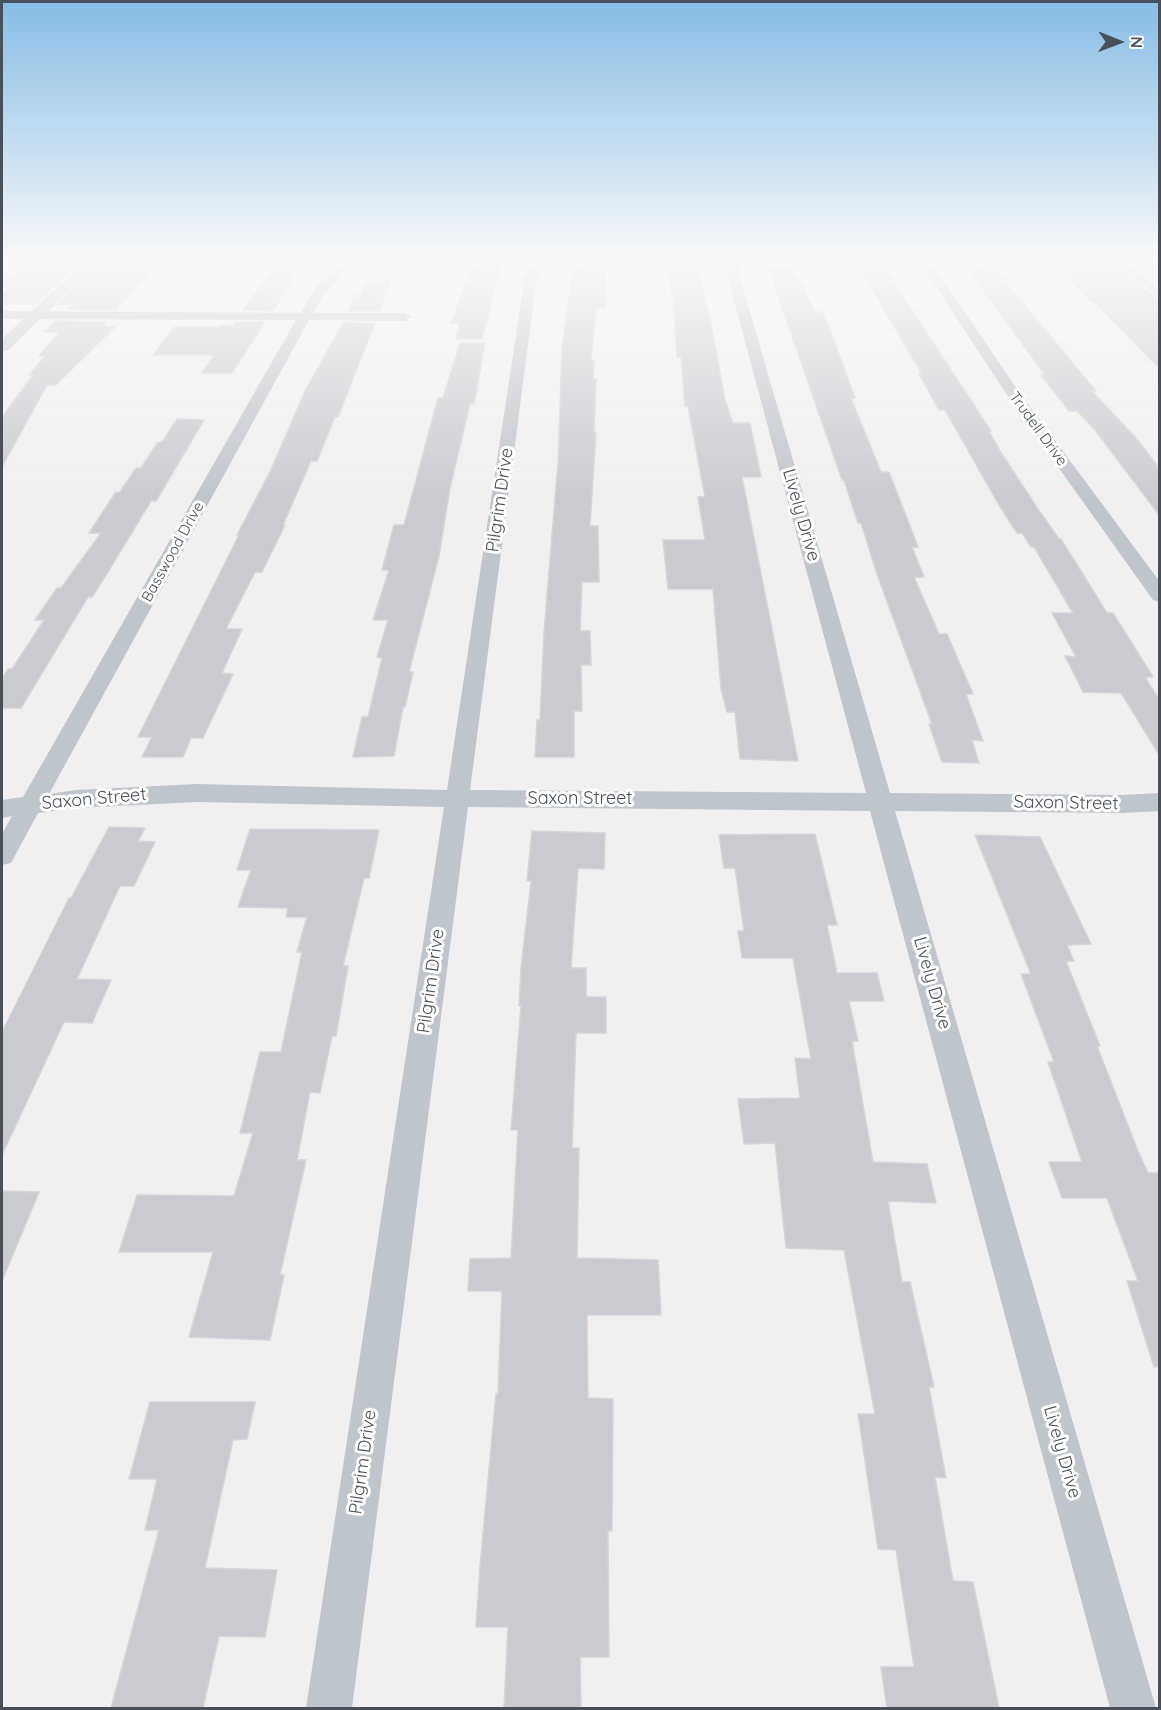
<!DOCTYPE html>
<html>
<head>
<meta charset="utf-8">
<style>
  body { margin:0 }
  #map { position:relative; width:1161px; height:1710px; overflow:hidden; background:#f1efef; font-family:Quicksand,sans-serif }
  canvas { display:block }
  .frame { position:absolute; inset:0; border:3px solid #49505a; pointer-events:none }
  .north { position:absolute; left:1089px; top:12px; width:60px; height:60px; -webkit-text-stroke:4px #fff; paint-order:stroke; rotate:91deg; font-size:16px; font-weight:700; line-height:24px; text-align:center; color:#49505a }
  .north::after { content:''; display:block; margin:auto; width:21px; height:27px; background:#49505a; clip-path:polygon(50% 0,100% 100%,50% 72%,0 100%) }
</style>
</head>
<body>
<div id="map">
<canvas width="1161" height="1710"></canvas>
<div class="frame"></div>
<div class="north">N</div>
</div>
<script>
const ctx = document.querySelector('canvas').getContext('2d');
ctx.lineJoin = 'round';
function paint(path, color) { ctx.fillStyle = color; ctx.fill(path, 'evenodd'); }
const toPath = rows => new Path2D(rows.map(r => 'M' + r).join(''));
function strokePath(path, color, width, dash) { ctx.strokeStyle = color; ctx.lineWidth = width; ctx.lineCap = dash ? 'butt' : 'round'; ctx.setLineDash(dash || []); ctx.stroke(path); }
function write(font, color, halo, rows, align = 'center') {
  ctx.font = font + ' Quicksand,sans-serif'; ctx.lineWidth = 6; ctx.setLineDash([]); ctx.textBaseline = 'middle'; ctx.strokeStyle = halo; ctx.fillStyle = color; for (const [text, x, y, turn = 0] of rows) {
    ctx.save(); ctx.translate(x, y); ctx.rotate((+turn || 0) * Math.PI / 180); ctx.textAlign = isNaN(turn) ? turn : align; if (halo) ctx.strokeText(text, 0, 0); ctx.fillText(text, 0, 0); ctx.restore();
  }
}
const building = toPath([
  [35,258,84,258,36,304,2,304,2,294,14,284,2,284,35,258],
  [105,258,162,258,116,310,69,309,74,304,58,304,105,258],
  [282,258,305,258,276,306,272,311,243,310,282,258],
  [482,258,503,258,482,339,456,339,460,323,451,323,471,269,477,269,482,258],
  [582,258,606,258,606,308,596,308,591,361,594,361,593,379,596,379,594,432,596,432,590,526,598,526,599,582,582,582,580,631,590,631,591,665,581,665,582,711,574,711,574,757,535,757,537,720,540,720,544,632,558,463,562,349,573,269,582,269,582,258],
  [666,258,695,258,710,317,725,400,733,423,750,423,761,477,742,477,798,761,740,759,735,712,727,712,721,689,713,589,668,589,663,540,705,540,698,497,705,497,688,406,685,406,681,357,677,357,673,297,665,264,667,264,666,258],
  [862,258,878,258,991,431,989,431,1002,454,1038,509,1059,539,1061,539,1107,613,1113,613,1153,677,1145,677,1160,701,1160,756,1121,693,1083,692,1065,656,1076,657,1052,613,1073,613,1034,547,1031,547,1022,533,1017,533,999,505,945,410,939,410,919,374,922,374,856,262,862,258],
  [1050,259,1110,259,1160,301,1160,369,1094,302,1091,302,1050,259],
  [1129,259,1160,260,1160,286,1129,259],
  [989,262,1096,391,1092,391,1136,438,1160,469,1160,516,1095,430,1077,411,1069,411,1041,375,1045,375,972,275,989,262],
  [769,270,795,270,815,312,822,312,829,326,855,398,851,398,881,472,889,472,918,547,912,547,924,577,914,577,939,634,947,634,973,694,966,694,983,741,972,740,979,763,942,762,929,724,932,724,877,574,861,523,858,523,844,480,842,480,769,270],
  [366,281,391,281,379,311,348,311,355,295,360,295,366,281],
  [55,321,106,322,102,326,116,326,56,385,47,385,2,467,2,417,33,375,29,375,45,356,39,356,60,332,44,332,55,321],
  [236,322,265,322,232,373,202,373,214,355,153,355,174,327,219,327,220,325,234,325,236,322],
  [343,323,375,323,338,417,335,417,317,461,311,461,283,525,285,525,262,572,255,572,226,629,242,629,222,673,233,674,203,738,191,738,183,757,142,757,152,737,138,737,239,535,237,535,270,472,305,391,343,323],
  [460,343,485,343,474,404,470,404,450,488,439,556,409,672,413,672,405,707,403,707,394,756,353,757,362,717,368,717,382,658,377,657,388,620,373,620,389,570,382,570,394,525,404,525,438,398,443,398,460,343],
  [177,419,204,420,156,501,151,501,108,572,92,597,88,597,21,708,2,708,2,679,8,669,12,669,44,620,35,620,57,588,61,588,101,533,89,533,116,492,119,493,136,468,141,468,158,442,162,442,177,419],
  [109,827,145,828,138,841,155,842,134,886,120,886,77,979,111,980,92,1023,64,1022,2,1155,2,1032,69,898,71,898,109,827],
  [250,829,379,830,369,878,364,878,343,966,348,966,336,1036,332,1036,320,1093,310,1092,297,1160,306,1160,280,1275,284,1275,270,1340,189,1337,213,1252,119,1252,137,1195,234,1196,253,1133,240,1133,260,1052,281,1052,302,952,297,952,307,917,286,917,288,908,238,907,251,870,237,870,250,829],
  [532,831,605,833,604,869,578,868,571,968,586,968,586,997,606,997,606,1033,576,1033,572,1148,579,1148,577,1258,658,1260,661,1315,587,1315,588,1398,613,1399,612,1531,608,1531,609,1657,580,1657,581,1708,504,1708,508,1627,476,1627,480,1566,496,1394,498,1394,502,1291,468,1291,470,1259,511,1258,518,1130,511,1130,521,1006,519,1006,521,968,531,881,527,881,532,831],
  [815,834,837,925,827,925,837,973,877,973,884,1001,849,1001,858,1041,852,1041,873,1162,927,1164,936,1203,888,1201,902,1282,910,1282,934,1387,929,1387,946,1478,935,1477,953,1581,973,1582,999,1708,887,1708,881,1667,914,1667,896,1550,878,1549,858,1414,875,1414,844,1250,786,1248,775,1143,744,1144,738,1099,800,1098,795,1058,811,1059,793,958,742,958,738,931,744,931,735,868,724,868,719,835,815,834],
  [975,835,1040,837,1091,944,1067,945,1074,961,1066,961,1100,1046,1097,1046,1138,1151,1148,1173,1160,1173,1160,1366,1154,1367,1127,1281,1138,1281,1107,1198,1062,1198,1049,1162,1082,1162,1048,1062,1054,1062,1021,974,1031,974,975,835],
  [2,1191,39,1192,2,1281,2,1191],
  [150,1402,255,1402,247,1439,233,1440,205,1568,277,1570,265,1637,219,1636,203,1708,111,1708,159,1530,145,1530,157,1479,129,1479,150,1402]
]);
paint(building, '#c9cbd1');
strokePath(building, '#d3d5da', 1.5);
paint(toPath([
  [350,258,362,258,324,293,313,313,405,313,411,317,405,321,309,320,49,794,77,790,197,784,447,790,525,276,539,258,550,258,537,276,470,790,866,793,728,278,727,258,739,258,740,278,890,793,1123,795,1160,793,1160,811,1123,813,895,811,1156,1708,1110,1708,870,811,468,807,352,1708,306,1708,444,807,197,802,77,808,38,813,11,863,2,865,2,834,12,816,2,818,2,800,23,797,296,320,2,319,2,311,301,313,315,288,350,258],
  [917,258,928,258,1019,392,1160,582,1160,602,1153,600,1009,398,917,258],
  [1112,258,1124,258,1160,289,1160,299,1112,258]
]), '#bfc5cc');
paint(toPath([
  [88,258,103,258,8,350,2,352,2,339,88,258]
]), '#bfc5cc');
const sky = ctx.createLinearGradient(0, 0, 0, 498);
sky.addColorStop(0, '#86bde6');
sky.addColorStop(0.52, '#f9f8f8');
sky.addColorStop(1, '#f9f8f800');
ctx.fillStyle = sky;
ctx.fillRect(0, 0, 1161, 498);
write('15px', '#49505a', '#fff', [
  ["Trudell Drive",1038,429,54],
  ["Basswood Drive",173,552,-61]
]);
write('18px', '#49505a', '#fff', [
  ["Pilgrim Drive",500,500,-82],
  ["Lively Drive",801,515,74],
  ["Saxon Street",94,799,-5],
  ["Saxon Street",580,799],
  ["Saxon Street",1066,803,1],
  ["Pilgrim Drive",431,981,-82],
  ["Lively Drive",932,983,74],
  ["Lively Drive",1062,1452,74],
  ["Pilgrim Drive",363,1462,-82]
]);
</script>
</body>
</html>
